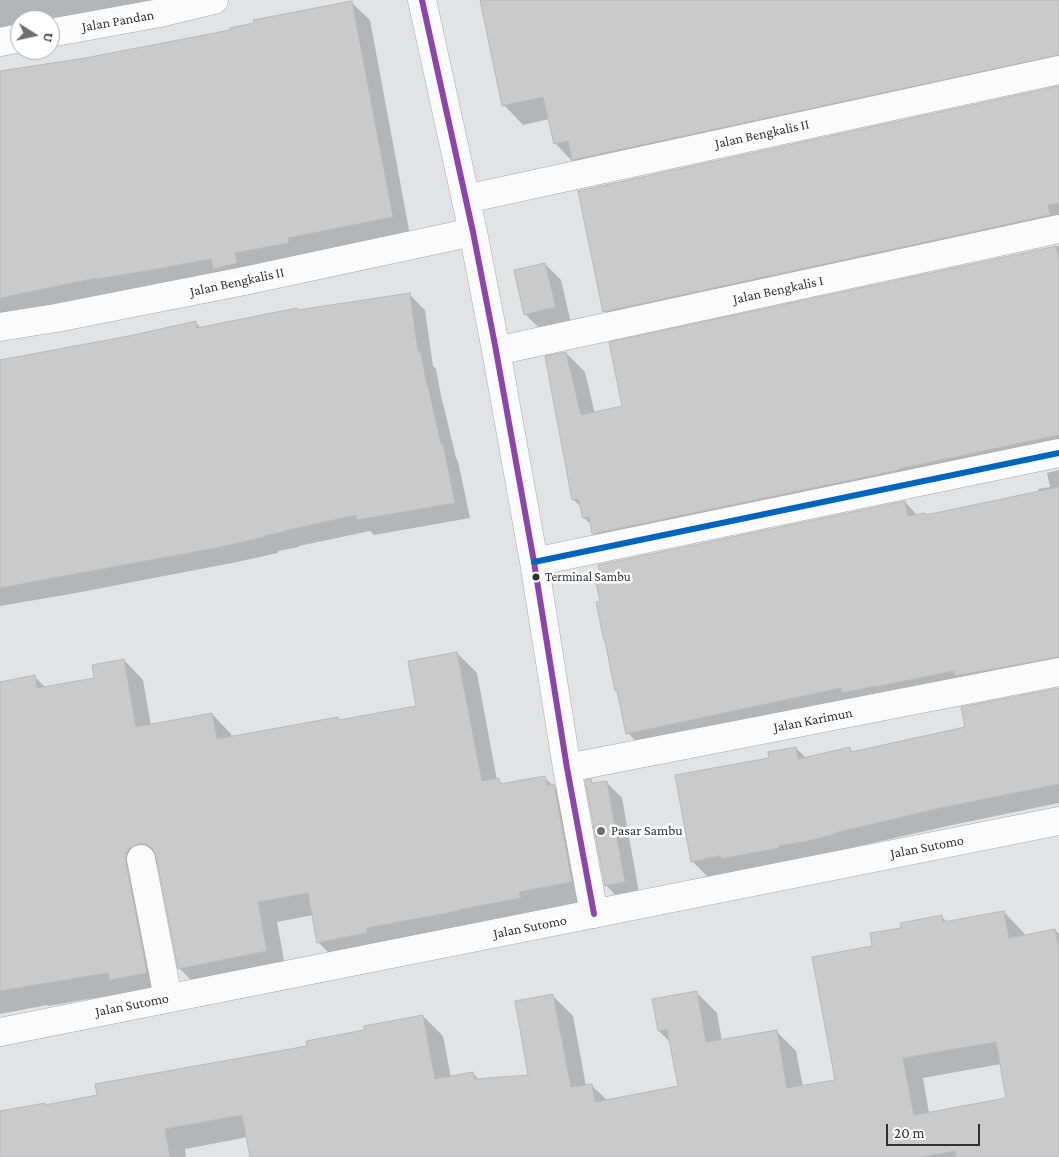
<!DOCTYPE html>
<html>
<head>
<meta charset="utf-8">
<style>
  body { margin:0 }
  #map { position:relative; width:1059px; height:1157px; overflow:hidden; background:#e2e3e4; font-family:"Crimson Pro",serif }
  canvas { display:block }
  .north { position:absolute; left:10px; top:10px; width:50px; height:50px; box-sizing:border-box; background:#fff; border:1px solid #acadad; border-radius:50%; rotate:100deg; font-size:14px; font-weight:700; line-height:20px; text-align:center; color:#303131 }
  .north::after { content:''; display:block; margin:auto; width:18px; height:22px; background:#6e6f70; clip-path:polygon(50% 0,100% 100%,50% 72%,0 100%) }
  .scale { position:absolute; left:886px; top:1124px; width:94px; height:22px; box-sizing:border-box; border:2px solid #303131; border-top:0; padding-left:6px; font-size:15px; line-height:18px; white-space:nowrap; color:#303131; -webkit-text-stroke:4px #fff; paint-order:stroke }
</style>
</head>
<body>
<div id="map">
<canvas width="1059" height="1157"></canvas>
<div class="north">U</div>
<div class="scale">20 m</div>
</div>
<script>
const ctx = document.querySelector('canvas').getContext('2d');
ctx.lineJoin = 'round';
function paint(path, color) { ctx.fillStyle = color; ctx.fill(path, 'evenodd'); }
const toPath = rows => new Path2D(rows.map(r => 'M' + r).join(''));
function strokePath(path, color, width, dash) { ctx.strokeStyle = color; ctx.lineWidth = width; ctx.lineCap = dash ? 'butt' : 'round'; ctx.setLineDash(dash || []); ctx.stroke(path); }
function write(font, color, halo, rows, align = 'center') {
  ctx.font = font + ' "Crimson Pro",serif'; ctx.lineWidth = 5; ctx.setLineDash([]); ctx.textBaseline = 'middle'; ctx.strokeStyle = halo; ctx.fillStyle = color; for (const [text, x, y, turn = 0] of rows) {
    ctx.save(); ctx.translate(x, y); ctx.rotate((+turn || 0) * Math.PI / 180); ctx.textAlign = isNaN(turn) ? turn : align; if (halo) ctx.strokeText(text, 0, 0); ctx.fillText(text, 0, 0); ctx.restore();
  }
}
paint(toPath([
  [0,0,163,0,50,20,20,20,20,36,0,40],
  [480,0,1059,0,1059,77,574,163,555,143,549,119,523,125,504,105],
  [351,2,370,20,410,235,0,318,0,74,86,59,231,31],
  [1059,87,1059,236,623,331,604,311],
  [1059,246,1059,459,613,553,593,533,592,525,584,518,582,508,573,499,566,353,585,372,595,414,623,407,610,343],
  [545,264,561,280,571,323,541,330,525,314],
  [410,295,425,310,433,366,436,369,442,401,443,403,456,458,458,461,470,518,374,535,370,531,299,546,299,547,278,551,278,553,237,562,76,593,0,606,0,361,57,352,195,322,201,328,299,311],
  [1059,470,1059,675,643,749,628,733,619,693,616,691,905,502,918,516,927,516,1039,493,1038,489,1050,487,1047,473],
  [457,653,477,673,497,780,498,780,504,785,545,778,573,805,591,902,338,962,318,942,313,915,277,922,286,971,199,988,179,968,159,862,150,867,166,993,130,999,124,993,48,1006,47,1005,0,1014,0,683,35,677,46,688,96,679,124,660,143,680,151,726,212,714,231,734,232,738,338,718,341,721,417,707],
  [1059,689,1059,803,952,825,850,848,850,850,708,877,692,861,770,759,796,748,806,758,850,749,854,753,966,728],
  [591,781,594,784,606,782,622,798,640,898,621,901,606,885],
  [1004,912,1024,933,1025,936,1055,930,1059,934,1059,1157,251,1157,248,1137,185,1149,186,1157,0,1157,0,1111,6,1110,7,1111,44,1104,46,1106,98,1096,309,1047,423,1016,443,1036,451,1078,473,1073,479,1080,530,1076,553,996,573,1016,586,1086,591,1085,608,1101,679,1087,671,1043,659,1031,697,993,717,1013,722,1041,776,1031,796,1051,803,1087,836,1081,873,947,902,929,941,916,948,923],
  [1001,1064,1007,1099,929,1113,923,1078]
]), '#0003');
const building = toPath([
  [480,0,1059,0,1059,55,572,160,568,141,554,144,543,97,502,106,480,0],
  [352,1,393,217,288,238,289,243,235,253,237,263,213,269,211,259,152,270,97,279,97,278,0,298,0,71,85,58,230,30,229,28,254,23,253,20,352,1],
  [1059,86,1059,203,1048,205,1050,215,603,312,578,191,1059,86],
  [1056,246,1059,259,1059,435,899,469,899,470,592,534,589,517,583,518,578,499,572,500,545,356,566,352,581,415,622,406,609,342,1056,246],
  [545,263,556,307,524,315,514,270,545,263],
  [410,293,418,352,421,352,427,386,428,386,441,444,443,444,455,503,357,520,356,515,284,531,284,532,263,536,264,537,221,547,0,588,0,360,129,336,196,321,197,328,297,308,298,310,410,293],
  [1059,487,1059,657,955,676,954,671,875,687,875,686,842,693,841,688,626,734,617,691,615,691,605,641,604,641,596,602,600,601,594,573,600,572,598,565,905,501,908,516,925,513,926,515,1059,487],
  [457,652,482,781,499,778,500,784,545,776,547,785,554,784,572,882,519,892,521,898,458,910,458,911,367,928,367,933,317,943,308,893,258,902,267,951,178,969,156,856,152,848,147,844,138,844,130,848,126,853,126,862,147,973,109,980,108,973,0,991,0,682,35,675,37,688,94,678,92,665,124,659,136,727,212,713,217,739,338,717,339,720,416,706,408,661,457,652],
  [1059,688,1059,784,936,809,835,833,835,834,813,840,779,846,779,848,721,859,720,856,691,862,675,775,769,758,768,752,796,747,798,759,850,747,851,752,965,727,961,707,1059,688],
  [591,779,592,783,607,781,625,882,605,886,585,780,591,779],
  [1004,911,1009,938,1055,929,1059,950,1059,1157,956,1157,955,1151,921,1157,250,1157,242,1115,165,1129,170,1157,0,1157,0,1111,45,1103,45,1105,97,1095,95,1084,307,1046,306,1041,364,1030,364,1026,423,1015,435,1079,473,1072,475,1079,528,1075,515,1001,553,994,571,1087,592,1084,595,1102,678,1086,667,1030,658,1031,652,999,697,991,706,1042,777,1030,787,1088,835,1080,812,957,872,946,870,933,901,928,900,923,942,915,943,922,1004,911],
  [996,1042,1006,1098,914,1115,903,1058,996,1042]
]);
paint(building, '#cacacb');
strokePath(building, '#b9b9ba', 1);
const minor = toPath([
  [422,0,473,232,495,345,534,562,567,768,594,914],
  [50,33,160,13,214,0],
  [0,42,20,38],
  [466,199,1059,70],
  [0,327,56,318,244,281,473,232],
  [496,351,1059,229],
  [534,562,1059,453],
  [567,768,1059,672],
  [141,859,168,998]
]);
const secondary = toPath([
  [0,1032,1059,821]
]);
strokePath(minor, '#a7a7a8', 29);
strokePath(secondary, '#a7a7a8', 29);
strokePath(minor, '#fbfbfb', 28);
strokePath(secondary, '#fbfbfb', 28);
strokePath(toPath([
  [422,0,473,232,495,345,534,562,567,768,594,914]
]), '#8e44ad', 6);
strokePath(toPath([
  [534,562,1059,453]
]), '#0065bd', 6);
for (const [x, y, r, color] of [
  [536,577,4.5,"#303131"],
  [601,831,5,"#6e6f70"]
]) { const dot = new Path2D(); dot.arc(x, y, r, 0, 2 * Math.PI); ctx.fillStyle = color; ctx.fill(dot); strokePath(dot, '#fff', 2); }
write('13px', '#303131', '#fff', [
  ["Terminal Sambu",545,577]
], 'left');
write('14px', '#303131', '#fff', [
  ["Jalan Pandan",118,21,-10],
  ["Jalan Bengkalis II",762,134,-12],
  ["Jalan Bengkalis II",237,282,-12],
  ["Jalan Bengkalis I",778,290,-12],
  ["Jalan Karimun",813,720,-11],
  ["Jalan Sutomo",927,847,-11],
  ["Jalan Sutomo",530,927,-11],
  ["Jalan Sutomo",132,1005,-11]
]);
write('14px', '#303131', '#fff', [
  ["Pasar Sambu",611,831]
], 'left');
</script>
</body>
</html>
